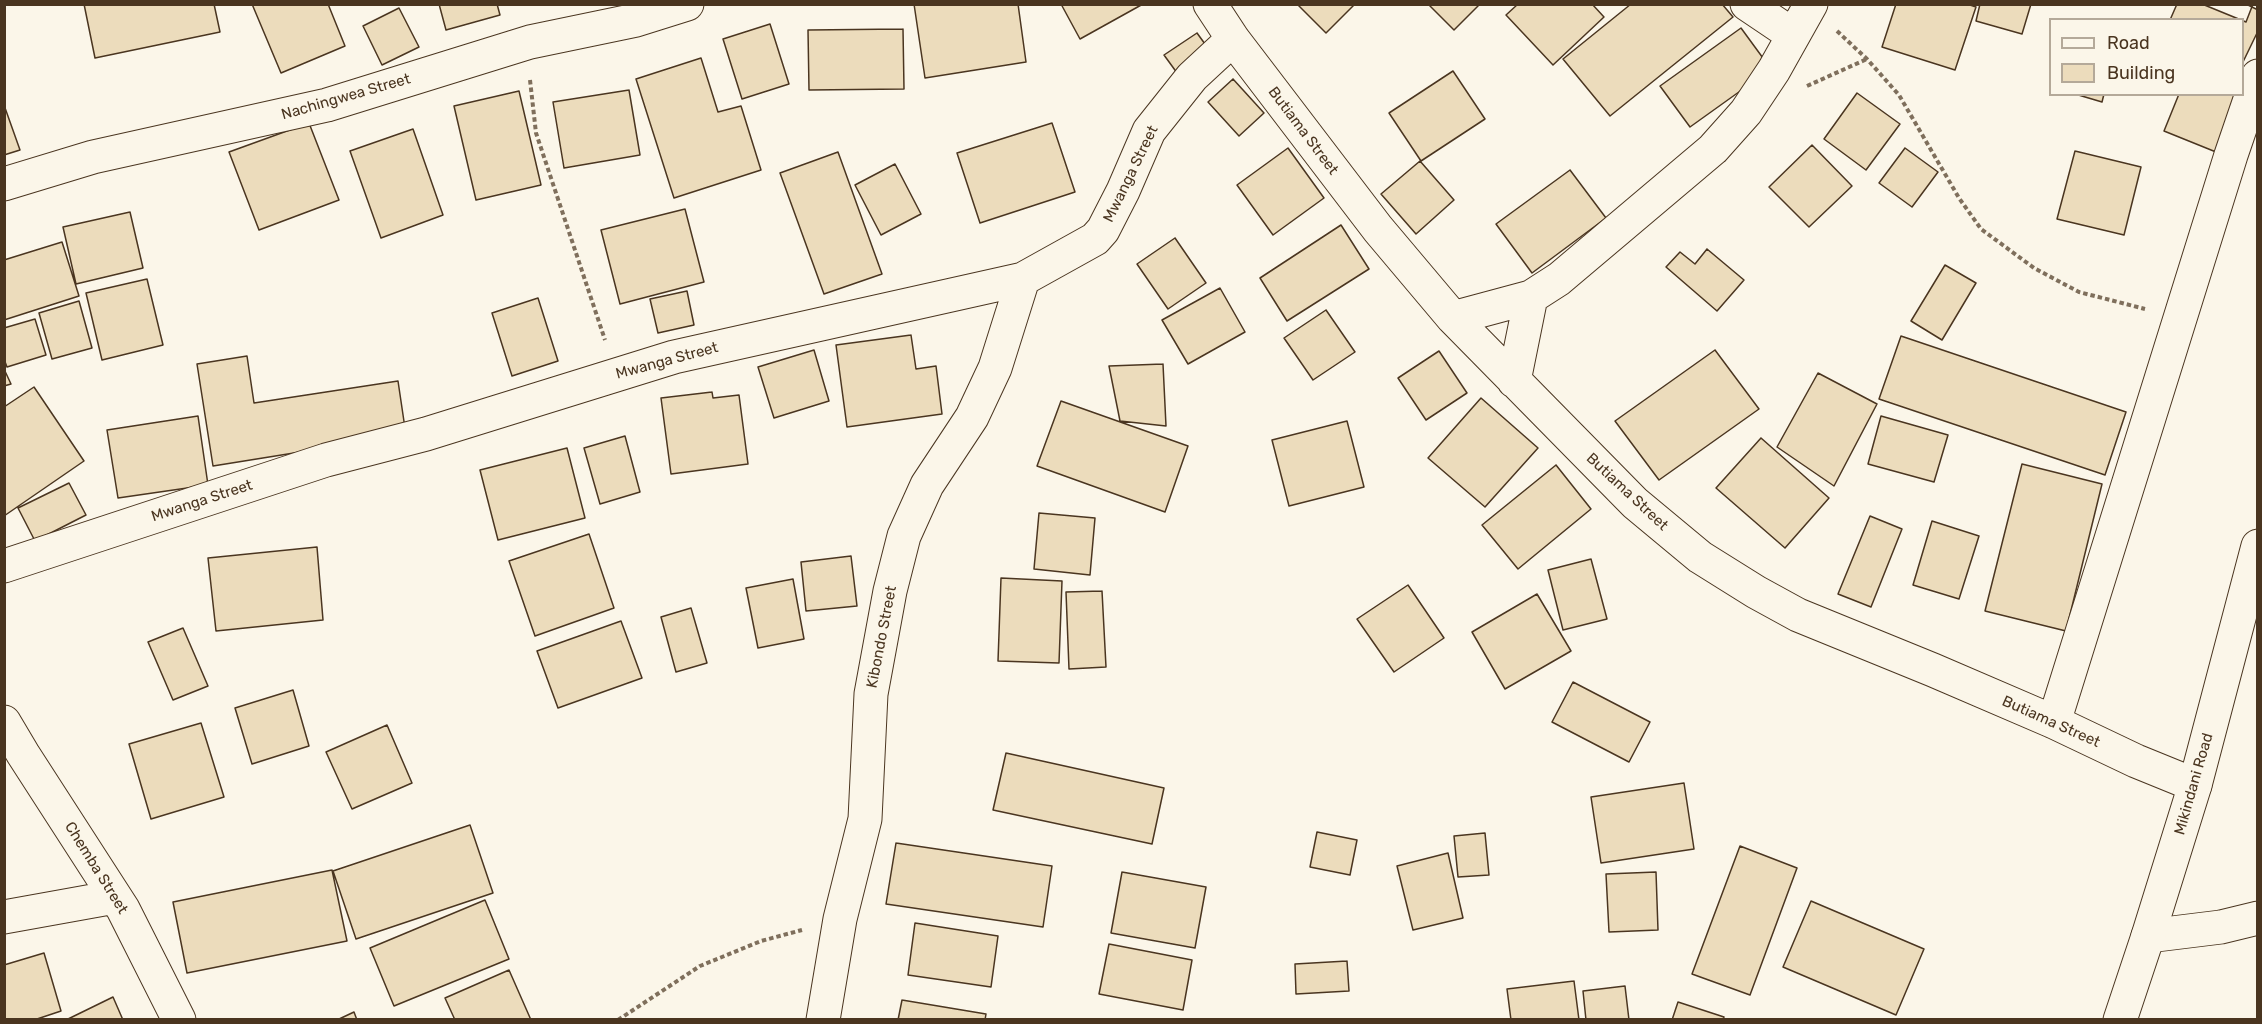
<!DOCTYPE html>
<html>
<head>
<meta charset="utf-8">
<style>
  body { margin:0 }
  #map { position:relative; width:2262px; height:1024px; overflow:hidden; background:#fbf6e9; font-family:Rubik,sans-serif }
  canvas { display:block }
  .frame { position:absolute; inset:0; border:6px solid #4a3520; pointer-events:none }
  .legend { position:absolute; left:2049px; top:18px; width:195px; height:78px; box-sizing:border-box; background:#fbf6e9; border:2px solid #b4a999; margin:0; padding:8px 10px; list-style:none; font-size:18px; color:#4a3520 }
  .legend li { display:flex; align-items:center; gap:12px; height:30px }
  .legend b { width:30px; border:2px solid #b4a999 }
</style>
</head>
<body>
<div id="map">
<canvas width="2262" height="1024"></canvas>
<div class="frame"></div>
<ul class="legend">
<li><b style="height:8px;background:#fbf6e9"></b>Road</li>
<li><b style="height:16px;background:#ecdcbc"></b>Building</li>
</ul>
</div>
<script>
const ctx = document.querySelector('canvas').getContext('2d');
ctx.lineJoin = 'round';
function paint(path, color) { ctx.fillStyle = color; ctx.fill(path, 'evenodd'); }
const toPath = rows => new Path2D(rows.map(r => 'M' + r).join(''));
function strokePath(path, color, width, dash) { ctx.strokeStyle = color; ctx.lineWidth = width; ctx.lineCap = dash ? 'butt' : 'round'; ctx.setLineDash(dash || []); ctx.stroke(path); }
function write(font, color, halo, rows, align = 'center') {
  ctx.font = font + ' Rubik,sans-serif'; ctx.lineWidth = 4.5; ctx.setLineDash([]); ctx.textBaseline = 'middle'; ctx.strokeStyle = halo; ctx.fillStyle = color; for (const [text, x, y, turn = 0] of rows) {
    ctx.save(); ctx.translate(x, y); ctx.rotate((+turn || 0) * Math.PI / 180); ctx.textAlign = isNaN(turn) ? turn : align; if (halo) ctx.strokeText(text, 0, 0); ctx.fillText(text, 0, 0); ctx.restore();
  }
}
const building = toPath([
  [84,4,214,4,220,32,95,58,84,4],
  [252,4,328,4,345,46,281,73,252,4],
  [439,4,497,4,500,15,446,30,439,4],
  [914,4,1018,4,1026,62,925,78,914,4],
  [1061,4,1143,4,1080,39,1061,4],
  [1297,4,1355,4,1326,33,1297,4],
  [1428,4,1480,4,1454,30,1428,4],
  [1518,4,1592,4,1604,17,1553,65,1506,15,1518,4],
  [1631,4,1722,4,1733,17,1610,116,1563,59,1631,4],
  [1896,4,1967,4,1976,7,1955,70,1882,47,1896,4],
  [1980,4,2031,4,2022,34,1976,21,1980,4],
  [2177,4,2246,4,2258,10,2258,31,2242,64,2242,20,2170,20,2177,4],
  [2202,4,2253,4,2246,22,2202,4],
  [399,8,419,47,382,65,363,26,399,8],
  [770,24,789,84,742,99,723,39,770,24],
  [1741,28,1771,69,1690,127,1660,86,1741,28],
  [903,29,904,89,809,90,808,30,903,29],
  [1197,33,1221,66,1188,88,1164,55,1197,33],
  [701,58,718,112,741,106,761,170,674,198,636,79,701,58],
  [1453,71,1485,119,1421,161,1389,113,1453,71],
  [1233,79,1264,113,1239,136,1208,102,1233,79],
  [629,90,640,155,564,168,553,102,629,90],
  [519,91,541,185,476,200,454,106,519,91],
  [1857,93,1900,124,1866,170,1824,139,1857,93],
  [2075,94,2104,94,2102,102,2075,94],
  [2179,94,2240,94,2216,152,2164,131,2179,94],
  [4,105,20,150,4,155,4,105],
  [309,123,339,200,259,230,229,152,309,123],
  [1052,123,1075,192,980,223,957,153,1052,123],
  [413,129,443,215,381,238,350,151,413,129],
  [1812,145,1852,186,1809,227,1769,187,1812,145],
  [1288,148,1324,198,1273,235,1237,185,1288,148],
  [1905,148,1938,172,1912,207,1879,183,1905,148],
  [2075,151,2141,167,2124,235,2057,219,2075,151],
  [838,152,882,274,824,294,780,173,838,152],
  [1420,161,1454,200,1416,234,1381,194,1420,161],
  [895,164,921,214,881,235,855,185,895,164],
  [1570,170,1606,218,1532,273,1496,224,1570,170],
  [685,209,704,282,620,304,601,230,685,209],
  [130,212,143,268,76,284,63,227,130,212],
  [1341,225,1369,269,1287,321,1260,278,1341,225],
  [1175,238,1206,283,1168,309,1137,264,1175,238],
  [62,242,79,296,4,320,4,260,62,242],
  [1707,249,1744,280,1717,311,1666,267,1680,252,1695,264,1707,249],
  [1945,265,1976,283,1942,340,1911,321,1945,265],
  [147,279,163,345,102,360,86,293,147,279],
  [1220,288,1245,332,1188,364,1162,320,1220,288],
  [687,291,694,325,658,333,650,299,687,291],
  [538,298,558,361,512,376,492,313,538,298],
  [79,301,92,348,52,359,39,313,79,301],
  [1326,310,1355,352,1313,380,1284,338,1326,310],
  [35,319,46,355,7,367,4,359,4,328,35,319],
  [911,335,916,369,936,366,942,414,847,427,836,345,911,335],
  [1901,336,2126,412,2105,475,1879,399,1901,336],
  [814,350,829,401,774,418,758,367,814,350],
  [1715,350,1759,409,1659,480,1615,421,1715,350],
  [1439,351,1467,393,1426,420,1398,378,1439,351],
  [247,356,254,403,398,381,406,435,213,466,197,364,247,356],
  [1163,364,1166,426,1120,421,1109,366,1163,364],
  [4,369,11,384,4,386,4,369],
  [1818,373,1877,404,1834,486,1777,447,1818,373],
  [34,387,84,461,4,516,4,407,34,387],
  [712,392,713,398,739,395,748,464,671,474,661,398,712,392],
  [1481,398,1538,448,1485,507,1428,458,1481,398],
  [1061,401,1188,446,1165,512,1037,466,1061,401],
  [198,416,208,485,118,498,107,430,198,416],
  [1881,416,1948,435,1934,482,1868,464,1881,416],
  [1347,421,1364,487,1289,506,1272,440,1347,421],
  [625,436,640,492,600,504,584,448,625,436],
  [1761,438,1829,498,1785,548,1716,488,1761,438],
  [567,448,585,518,498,540,480,470,567,448],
  [2022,464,2102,484,2066,631,1985,611,2022,464],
  [1556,465,1591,509,1518,569,1482,525,1556,465],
  [69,483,86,515,35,541,18,508,69,483],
  [1039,513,1095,518,1090,575,1034,569,1039,513],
  [1870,516,1902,529,1871,607,1838,594,1870,516],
  [1932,521,1979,536,1959,599,1913,585,1932,521],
  [589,534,614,608,535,636,509,561,589,534],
  [317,547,323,620,216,631,208,558,317,547],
  [851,556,857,606,806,611,801,562,851,556],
  [1591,559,1607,619,1563,630,1548,570,1591,559],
  [1001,578,1062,581,1059,663,998,661,1001,578],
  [793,579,804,639,758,648,746,588,793,579],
  [1408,585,1444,638,1394,672,1357,619,1408,585],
  [1102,591,1106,667,1069,669,1066,592,1102,591],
  [1537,594,1571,651,1505,689,1472,632,1537,594],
  [691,608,707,663,676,672,661,617,691,608],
  [621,621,642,678,558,708,537,651,621,621],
  [183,628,208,686,173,700,148,642,183,628],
  [1573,682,1650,722,1629,762,1552,722,1573,682],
  [293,690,309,746,252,764,235,708,293,690],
  [201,723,224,797,151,819,129,744,201,723],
  [387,725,412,783,352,809,326,752,387,725],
  [1006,753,1164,788,1152,844,993,810,1006,753],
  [1684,783,1694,849,1601,863,1591,797,1684,783],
  [470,825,493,893,356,939,333,871,470,825],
  [1317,832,1357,840,1350,875,1310,867,1317,832],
  [1485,833,1489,875,1458,877,1454,836,1485,833],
  [896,843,1052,866,1043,927,886,904,896,843],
  [1740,846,1797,868,1750,995,1692,974,1740,846],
  [1448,853,1463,918,1413,930,1397,866,1448,853],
  [332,870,347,941,187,973,173,902,332,870],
  [1122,872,1206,887,1195,948,1111,933,1122,872],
  [1656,872,1658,930,1609,932,1606,874,1656,872],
  [485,900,509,959,394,1006,370,948,485,900],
  [1811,901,1924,949,1896,1015,1783,967,1811,901],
  [915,923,998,936,991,987,908,975,915,923],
  [1109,944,1192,960,1183,1010,1099,994,1109,944],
  [44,953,61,1011,34,1020,4,1020,4,965,44,953],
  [1347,961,1349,991,1296,994,1295,964,1347,961],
  [509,970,531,1020,455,1020,445,998,509,970],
  [1574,981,1579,1020,1511,1020,1507,989,1574,981],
  [1625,986,1629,1020,1586,1020,1583,991,1625,986],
  [113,997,123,1020,66,1020,113,997],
  [902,1000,986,1014,985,1020,898,1020,902,1000],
  [1678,1002,1724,1017,1723,1020,1672,1020,1678,1002],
  [354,1012,357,1020,337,1020,354,1012]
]);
paint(building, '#ecdcbc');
strokePath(building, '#4a3520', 1.5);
const minor = toPath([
  [1210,4,1233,39,1378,229,1453,318,1635,503,1700,557,1756,592,1798,615,1933,670,2054,722,2136,761,2195,785],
  [1747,4,1793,35],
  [4,184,93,157,327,105,530,42,636,20,687,4],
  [1453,318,1531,297,1559,279,1713,149,1746,112,1774,70,1811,4],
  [1514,381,1531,297],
  [4,566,326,460,426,434,674,357,1023,279,1095,239,1103,230,1123,191,1149,131,1192,77,1233,39],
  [4,722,23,754,123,909,179,1020],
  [2054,722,2231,155,2258,76],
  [4,917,115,897],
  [2148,936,2221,927,2258,918],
  [823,1020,840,919,865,819,871,694,890,591,904,536,927,485,972,417,995,368,1023,279]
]);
const highway = toPath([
  [2120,1020,2148,936,2195,785,2258,546]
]);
strokePath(minor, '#4a3520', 35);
strokePath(highway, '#4a3520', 35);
strokePath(toPath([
  [1837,31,1867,59,1899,95,1959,198,1981,229,2034,268,2079,292,2145,309],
  [530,80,536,133,605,340],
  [1807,86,1867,59],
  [618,1020,700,966,761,941,802,930]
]), '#7f6f5c', 4, [4.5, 3]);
strokePath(minor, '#fbf6e9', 33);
strokePath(highway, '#fbf6e9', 33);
write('15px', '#4a3520', '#fbf6e9', [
  ["Nachingwea Street",346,97,-16],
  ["Butiama Street",1303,131,53],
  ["Mwanga Street",1131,174,-64],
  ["Mwanga Street",667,361,-15],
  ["Butiama Street",1627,492,43],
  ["Mwanga Street",202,501,-18],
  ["Kibondo Street",882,637,-79],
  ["Butiama Street",2051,722,24],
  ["Mikindani Road",2194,784,-74],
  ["Chemba Street",96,868,58]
]);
</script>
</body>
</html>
